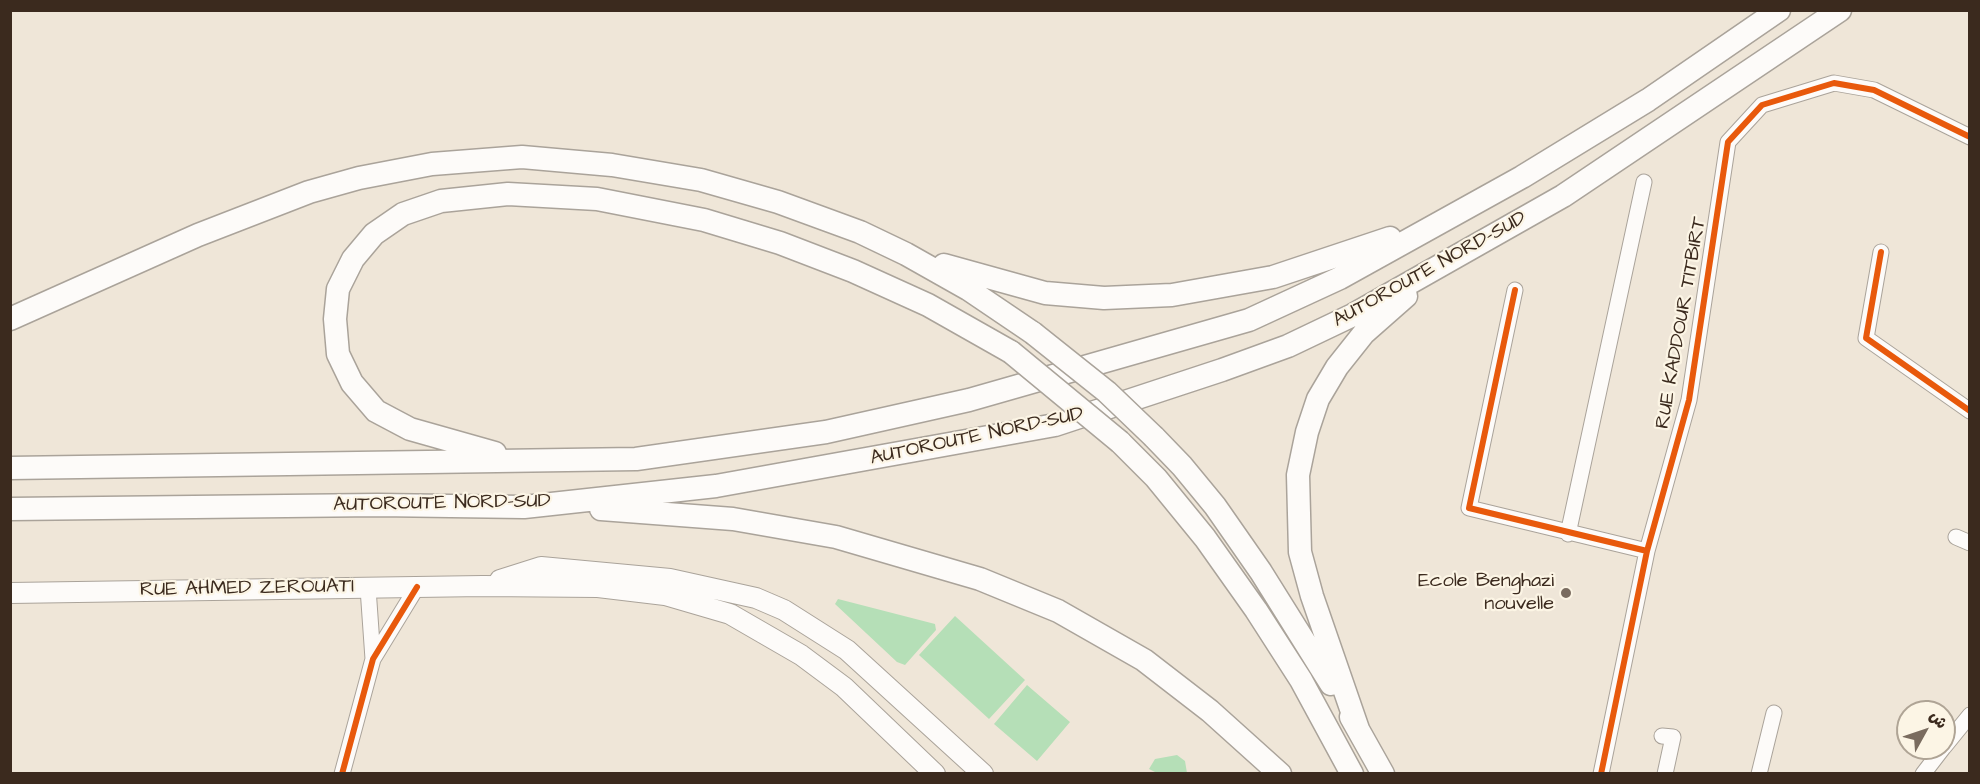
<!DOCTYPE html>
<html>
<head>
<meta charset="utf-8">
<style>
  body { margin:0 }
  #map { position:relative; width:1980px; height:784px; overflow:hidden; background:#efe6d8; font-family:"Architects Daughter","Playpen Sans Arabic",sans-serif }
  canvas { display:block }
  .frame { position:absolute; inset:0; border:12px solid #3b2a1e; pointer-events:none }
  .north { position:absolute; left:1896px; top:700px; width:60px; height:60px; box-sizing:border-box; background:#fcf5e5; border:2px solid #afa495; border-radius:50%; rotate:50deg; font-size:16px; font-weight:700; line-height:24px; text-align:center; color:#3b2a1e }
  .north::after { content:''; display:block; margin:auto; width:21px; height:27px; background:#7a6c5f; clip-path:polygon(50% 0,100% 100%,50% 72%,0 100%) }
</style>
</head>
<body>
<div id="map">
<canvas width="1980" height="784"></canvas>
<div class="frame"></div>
<div class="north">ش</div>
</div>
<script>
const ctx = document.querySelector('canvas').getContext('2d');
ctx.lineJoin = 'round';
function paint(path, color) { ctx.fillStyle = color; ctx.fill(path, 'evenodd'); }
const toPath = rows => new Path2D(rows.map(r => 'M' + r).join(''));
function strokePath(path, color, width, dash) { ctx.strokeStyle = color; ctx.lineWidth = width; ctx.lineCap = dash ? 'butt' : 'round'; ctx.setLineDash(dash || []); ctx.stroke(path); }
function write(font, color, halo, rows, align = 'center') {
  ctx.font = font + ' "Architects Daughter",sans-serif'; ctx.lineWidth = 4.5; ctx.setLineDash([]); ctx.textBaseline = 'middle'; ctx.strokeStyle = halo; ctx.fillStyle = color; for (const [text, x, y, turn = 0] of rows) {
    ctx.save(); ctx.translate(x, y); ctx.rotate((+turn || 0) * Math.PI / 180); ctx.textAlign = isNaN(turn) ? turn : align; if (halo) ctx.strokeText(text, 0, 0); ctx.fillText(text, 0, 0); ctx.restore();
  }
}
paint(toPath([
  [838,599,935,624,936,630,905,665,897,662,835,604],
  [955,616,1025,680,989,719,919,655],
  [1027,685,1070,722,1037,761,994,724],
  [1177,755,1185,761,1187,773,1157,773,1149,769,1155,759]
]), '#b5dfb7');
const minor = toPath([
  [1881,252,1866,338,1970,411],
  [1515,290,1469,508,1647,551],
  [1568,534,1644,182],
  [1956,537,1970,543],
  [368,588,373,659],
  [1662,736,1673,737,1665,774],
  [1944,747,1970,715],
  [342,774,373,659,417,587],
  [1601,774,1647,551,1689,400,1728,142,1762,105,1834,83,1874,90,1970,137],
  [1759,774,1774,713],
  [1923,774,1943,748]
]);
const major = toPath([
  [500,580,541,567,670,579,756,598,784,610,847,650,983,774],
  [10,593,483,586,598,587,665,595,730,614,801,655,844,687,935,774]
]);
const highway = toPath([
  [944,265,1045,293,1104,298,1172,295,1273,277,1390,238],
  [10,319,198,235,309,192,359,178,432,164,522,157,612,165,701,180,778,202,860,232,906,254,968,289,1033,333],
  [1154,437,1182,466,1215,506,1261,572,1331,684],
  [1120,442,1156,478,1205,538,1256,610,1301,680,1352,774],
  [495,453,410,429,376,411,352,383,338,354,335,319,338,289,353,259,374,234,403,214,441,201,508,194,597,199,704,220,780,243,853,271,928,305,1011,352],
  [10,468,636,459,826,432,969,400,1249,320,1340,278,1522,177,1648,100,1779,10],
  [10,509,378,505,524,507,716,486,1055,425,1222,370,1288,346,1353,315,1563,196,1840,10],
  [601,509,733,519,836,537,980,579,1058,611,1144,660,1210,711,1280,774],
  [1351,717,1383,774],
  [1358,729,1312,596,1300,552,1298,475,1307,432,1318,399,1337,367,1364,333,1406,296]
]);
strokePath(minor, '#aaa39a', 17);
strokePath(major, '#aaa39a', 22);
strokePath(highway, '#aaa39a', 25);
strokePath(minor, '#fdfbf9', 15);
strokePath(major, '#fdfbf9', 20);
strokePath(highway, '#fdfbf9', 22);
const highwayBridge = toPath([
  [1033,333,1107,392,1154,437],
  [1011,352,1120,442]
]);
strokePath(highwayBridge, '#aaa39a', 25, []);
strokePath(highwayBridge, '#fdfbf9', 22);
strokePath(toPath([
  [1881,252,1866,338,1970,411],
  [1515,290,1469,508,1647,551],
  [342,774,373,659,417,587],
  [1601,774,1647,551,1689,400,1728,142,1762,105,1834,83,1874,90,1970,137]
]), '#e8590c', 6);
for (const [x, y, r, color] of [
  [1566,593,6,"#7a6c5f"]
]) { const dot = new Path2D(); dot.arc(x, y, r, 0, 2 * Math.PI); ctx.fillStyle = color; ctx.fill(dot); strokePath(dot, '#fcf5e5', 2); }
write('20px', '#3b2a1e', '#fcf5e5', [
  ["AUTOROUTE NORD-SUD",1430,270,-29],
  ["RUE KADDOUR TITBIRT",1682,323,-80],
  ["AUTOROUTE NORD-SUD",977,437,-12],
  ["AUTOROUTE NORD-SUD",442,504,-1],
  ["RUE AHMED ZEROUATI",247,589,-1]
]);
write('20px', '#3b2a1e', '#fcf5e5', [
  ["Ecole Benghazi",1554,582],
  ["nouvelle",1554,605]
], 'right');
</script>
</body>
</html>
